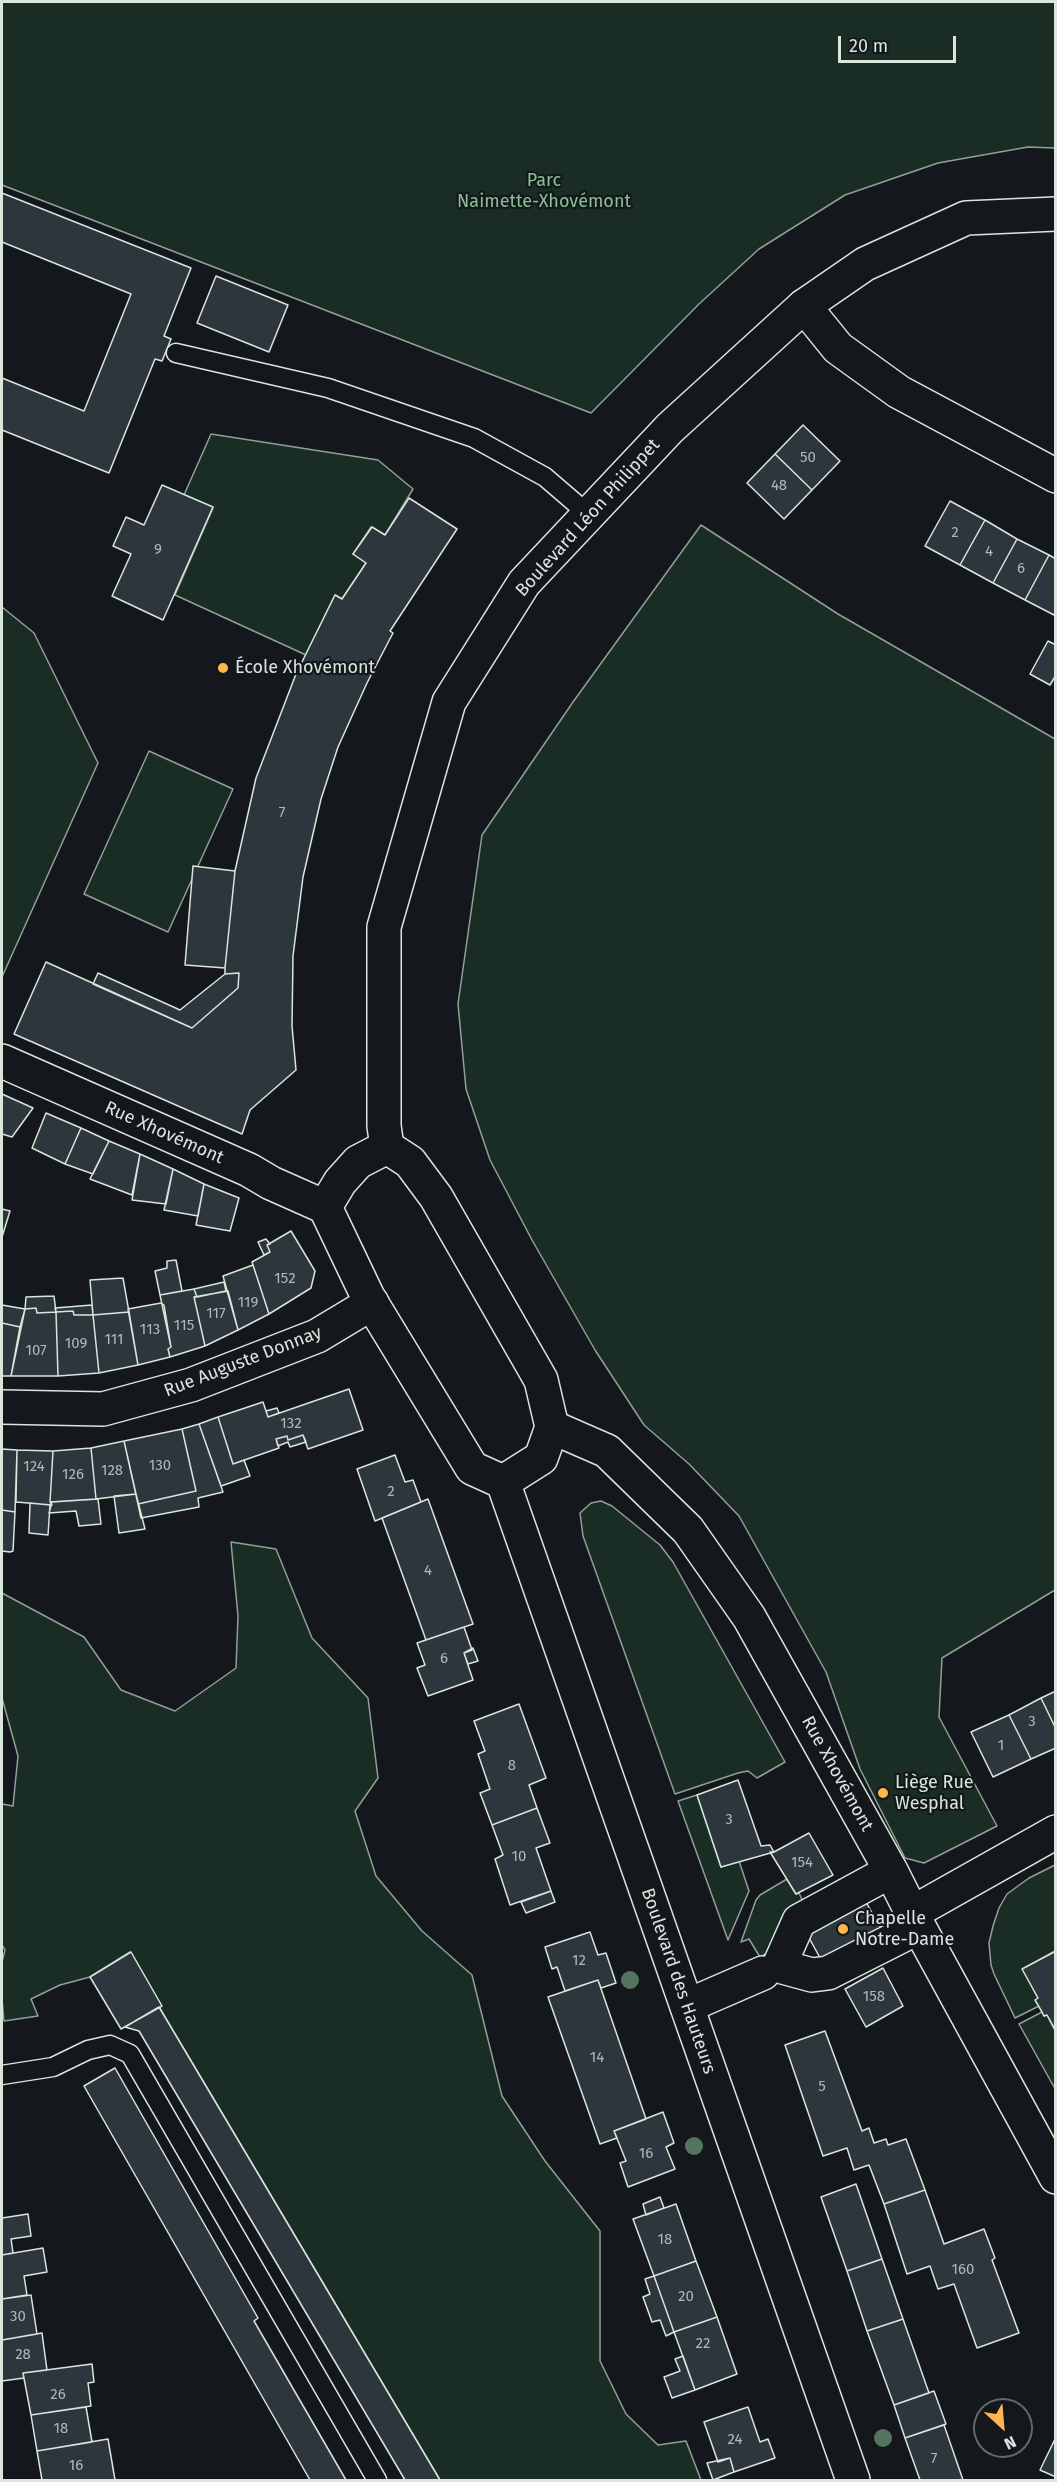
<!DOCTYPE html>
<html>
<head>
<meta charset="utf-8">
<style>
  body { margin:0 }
  #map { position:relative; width:1057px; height:2482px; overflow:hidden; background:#14181c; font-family:"Fira Sans",sans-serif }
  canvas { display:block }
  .frame { position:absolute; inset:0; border:3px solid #d8e6dc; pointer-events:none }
  .north { position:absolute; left:973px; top:2398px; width:60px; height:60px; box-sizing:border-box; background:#14181c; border:2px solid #626a69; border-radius:50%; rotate:154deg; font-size:16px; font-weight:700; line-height:24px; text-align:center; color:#d8e6dc }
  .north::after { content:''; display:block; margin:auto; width:21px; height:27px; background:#ffb74d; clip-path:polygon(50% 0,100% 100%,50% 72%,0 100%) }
  .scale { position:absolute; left:838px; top:36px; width:118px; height:27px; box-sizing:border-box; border:3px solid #d8e6dc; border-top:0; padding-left:8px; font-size:18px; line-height:21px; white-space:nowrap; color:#d8e6dc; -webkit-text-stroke:4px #14181c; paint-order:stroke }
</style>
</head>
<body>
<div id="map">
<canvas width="1057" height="2482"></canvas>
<div class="frame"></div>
<div class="north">N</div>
<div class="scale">20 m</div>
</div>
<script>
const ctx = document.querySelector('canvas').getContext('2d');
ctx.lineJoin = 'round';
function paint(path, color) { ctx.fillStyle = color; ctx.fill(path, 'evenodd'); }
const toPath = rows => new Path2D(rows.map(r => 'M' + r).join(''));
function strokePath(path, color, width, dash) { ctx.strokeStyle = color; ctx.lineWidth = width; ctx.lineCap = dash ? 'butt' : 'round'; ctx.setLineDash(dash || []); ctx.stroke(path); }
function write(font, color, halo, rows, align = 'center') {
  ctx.font = font + ' "Fira Sans",sans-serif'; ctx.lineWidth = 4.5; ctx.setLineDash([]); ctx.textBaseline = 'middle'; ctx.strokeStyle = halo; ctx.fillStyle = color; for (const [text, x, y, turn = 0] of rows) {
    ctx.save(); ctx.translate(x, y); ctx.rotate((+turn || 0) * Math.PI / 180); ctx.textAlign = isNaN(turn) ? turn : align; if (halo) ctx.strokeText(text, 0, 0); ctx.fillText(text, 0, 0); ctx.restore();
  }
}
const green = toPath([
  [2,2,1055,2,1055,148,1028,147,938,163,845,195,759,249,699,304,591,413,2,185,2,2],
  [211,434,378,460,413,489,385,535,371,527,353,554,366,563,342,599,335,595,306,655,175,595,213,508,184,495,211,434],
  [701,525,838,614,1055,739,1055,1590,942,1658,939,1717,997,1826,924,1863,905,1858,860,1769,826,1672,739,1516,689,1464,644,1425,595,1350,532,1240,490,1160,466,1089,458,1004,482,835,573,702,701,525],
  [2,607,34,633,98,763,2,977,2,607],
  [149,751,233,789,168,932,84,894,149,751],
  [601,1501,612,1506,660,1545,673,1562,785,1762,757,1778,748,1771,738,1773,675,1794,583,1536,580,1513,591,1503,601,1501],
  [231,1542,276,1549,312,1638,368,1698,378,1778,355,1811,376,1876,422,1931,472,1975,502,2096,545,2161,600,2231,600,2361,626,2414,658,2445,686,2441,701,2480,440,2480,159,2007,130,1952,90,1977,60,1985,31,1999,38,2016,4,2021,2,1999,2,1962,5,1950,2,1945,2,1804,13,1806,18,1756,2,1698,2,1593,84,1637,121,1690,175,1711,236,1668,238,1616,231,1542],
  [697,1795,721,1867,739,1861,749,1891,728,1940,678,1801,697,1795],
  [1055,1865,1055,1951,1023,1969,1038,1998,1039,2006,1015,2018,994,1974,991,1965,989,1943,993,1926,999,1908,1007,1894,1029,1878,1055,1865],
  [787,1879,796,1894,799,1893,806,1908,778,1947,760,1957,749,1939,741,1942,756,1900,760,1895,787,1879],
  [1042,2012,1044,2016,1047,2015,1055,2031,1055,2086,1054,2087,1019,2024,1042,2012]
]);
paint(green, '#1a2d24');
strokePath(green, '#939e99', 1.5);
const building = toPath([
  [2,193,191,268,164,336,171,339,162,361,155,359,109,473,2,430,2,378,84,411,131,294,2,242,2,193],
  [216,276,288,305,269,352,197,323,216,276],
  [803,425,840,461,812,490,775,454,803,425],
  [775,454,812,490,784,519,747,483,775,454],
  [162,485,213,507,163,620,112,596,131,554,113,546,126,517,144,525,162,485],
  [409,498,457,529,390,631,393,633,367,683,338,747,321,799,303,877,293,956,292,1026,296,1070,250,1110,242,1134,14,1034,46,962,192,1028,238,988,239,973,225,974,225,968,235,871,256,778,296,674,335,595,342,599,366,563,353,554,372,527,385,535,409,498],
  [950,501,985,520,960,565,925,546,950,501],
  [985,520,1017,539,993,583,960,565,985,520],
  [1017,539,1049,555,1025,600,993,583,1017,539],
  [1049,555,1056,559,1056,616,1025,600,1049,555],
  [1048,641,1056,645,1056,675,1050,685,1030,674,1048,641],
  [193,866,235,871,225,968,185,965,193,866],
  [98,973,180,1010,225,974,239,973,238,988,192,1028,93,984,98,973],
  [2,1094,33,1108,12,1137,2,1134,2,1094],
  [46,1113,81,1128,65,1164,32,1148,46,1113],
  [81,1128,109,1141,93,1174,65,1164,81,1128],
  [109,1141,140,1154,132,1195,90,1179,109,1141],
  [140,1154,173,1169,166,1204,132,1200,140,1154],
  [173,1169,204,1184,198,1216,164,1210,173,1169],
  [204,1184,239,1198,230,1231,196,1225,204,1184],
  [2,1209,10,1211,2,1237,2,1209],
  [291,1231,315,1271,311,1288,269,1314,252,1262,270,1252,267,1245,291,1231],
  [266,1239,270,1244,267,1245,270,1252,264,1255,258,1242,266,1239],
  [176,1260,182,1291,160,1295,155,1271,167,1268,167,1261,176,1260],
  [253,1265,269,1314,238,1330,223,1276,253,1265],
  [123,1278,129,1312,93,1315,90,1280,123,1278],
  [224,1282,226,1291,197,1297,194,1289,224,1282],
  [194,1289,197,1297,194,1297,205,1346,170,1357,168,1349,171,1347,160,1295,194,1289],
  [228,1291,238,1330,205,1346,194,1297,228,1291],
  [54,1296,56,1312,37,1313,36,1308,25,1309,26,1297,54,1296],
  [161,1303,164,1305,171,1347,168,1349,170,1357,138,1365,128,1309,161,1303],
  [2,1305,25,1309,20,1327,2,1323,2,1305],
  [92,1305,93,1315,74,1315,73,1311,56,1312,55,1308,92,1305],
  [36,1308,37,1313,56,1312,58,1376,11,1376,25,1309,36,1308],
  [73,1311,74,1315,93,1315,99,1373,58,1376,56,1312,73,1311],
  [129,1312,138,1365,99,1373,93,1315,129,1312],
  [2,1323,20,1327,11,1376,2,1376,2,1323],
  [349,1389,363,1430,308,1449,303,1435,288,1440,287,1436,276,1439,279,1448,233,1464,218,1417,263,1402,268,1417,349,1389],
  [277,1408,279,1413,268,1417,266,1411,277,1408],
  [218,1417,233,1464,244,1460,250,1476,221,1486,199,1424,218,1417],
  [199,1424,223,1492,198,1498,199,1507,141,1518,138,1504,196,1491,182,1429,199,1424],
  [182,1429,196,1491,138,1504,124,1441,182,1429],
  [303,1435,306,1442,290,1447,288,1442,278,1446,276,1439,287,1436,288,1440,303,1435],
  [124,1441,136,1494,96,1499,91,1448,124,1441],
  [91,1448,96,1499,50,1502,53,1451,91,1448],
  [2,1449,17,1450,15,1512,2,1510,2,1449],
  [17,1450,53,1451,50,1502,52,1505,16,1502,17,1450],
  [395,1455,405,1482,413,1480,421,1502,375,1521,357,1469,395,1455],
  [136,1494,145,1529,119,1533,114,1496,136,1494],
  [98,1499,101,1524,79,1526,76,1511,49,1513,52,1502,98,1499],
  [428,1499,473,1624,426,1640,382,1518,428,1499],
  [30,1503,50,1505,48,1535,29,1533,30,1503],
  [2,1510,15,1512,13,1551,10,1552,2,1551,2,1510],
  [464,1627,472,1650,464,1653,473,1680,428,1696,417,1668,425,1665,417,1643,464,1627],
  [473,1648,478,1661,468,1664,464,1653,473,1648],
  [1056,1691,1056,1729,1041,1698,1056,1691],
  [1041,1698,1056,1729,1056,1748,1031,1759,1009,1715,1041,1698],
  [519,1704,546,1778,529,1785,537,1808,492,1825,480,1793,490,1789,478,1754,485,1751,474,1721,519,1704],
  [1009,1715,1031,1759,993,1777,971,1732,1009,1715],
  [738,1780,761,1846,770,1845,774,1852,721,1867,697,1795,738,1780],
  [537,1808,550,1843,536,1848,551,1891,510,1905,495,1859,503,1855,492,1825,537,1808],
  [809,1833,833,1875,796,1894,770,1852,774,1852,809,1833],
  [551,1891,555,1902,526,1913,521,1902,551,1891],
  [862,1895,883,1932,824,1965,803,1927,862,1895],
  [590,1932,598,1955,606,1953,616,1983,601,1988,598,1980,565,1991,557,1967,552,1969,545,1947,590,1932],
  [1056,1951,1056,2031,1047,2015,1044,2016,1042,2012,1035,2000,1038,1998,1022,1969,1056,1951],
  [131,1952,162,2006,121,2029,90,1977,131,1952],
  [883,1968,903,2006,866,2027,845,1989,883,1968],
  [598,1980,646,2119,614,2131,617,2138,600,2144,548,1997,598,1980],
  [159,2007,440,2480,405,2480,139,2031,125,2027,159,2007],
  [825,2031,862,2131,869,2128,874,2143,886,2139,888,2145,906,2139,925,2190,884,2204,869,2165,854,2170,847,2148,823,2156,785,2045,825,2031],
  [115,2068,258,2318,254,2321,346,2480,310,2480,84,2086,115,2068],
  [663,2112,674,2143,666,2147,675,2169,628,2187,620,2163,626,2161,614,2131,663,2112],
  [856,2184,882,2259,847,2271,821,2197,856,2184],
  [925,2190,944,2244,984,2229,995,2258,992,2260,1019,2333,977,2348,954,2284,938,2289,930,2266,907,2274,884,2204,925,2190],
  [660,2197,664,2208,646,2215,643,2204,660,2197],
  [676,2204,696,2261,654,2276,633,2219,676,2204],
  [28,2214,31,2236,11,2239,13,2253,2,2255,2,2218,28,2214],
  [43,2248,47,2272,24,2276,27,2295,2,2299,2,2255,43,2248],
  [882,2259,903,2319,867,2331,847,2271,882,2259],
  [696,2261,717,2317,674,2332,654,2276,696,2261],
  [654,2276,674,2332,666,2336,660,2320,652,2322,643,2297,650,2294,645,2279,654,2276],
  [31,2295,37,2334,2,2340,2,2299,31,2295],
  [717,2317,737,2374,695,2390,674,2332,717,2317],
  [903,2319,929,2393,894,2405,867,2331,903,2319],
  [42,2333,47,2370,23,2373,24,2378,2,2381,2,2340,42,2333],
  [683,2356,695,2390,672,2398,664,2377,680,2371,675,2359,683,2356],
  [92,2364,94,2382,88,2383,91,2406,31,2415,23,2373,92,2364],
  [934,2391,946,2424,905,2438,894,2405,934,2391],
  [86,2407,92,2442,37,2451,31,2415,86,2407],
  [748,2407,760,2442,768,2439,775,2458,734,2472,730,2458,718,2462,704,2422,748,2407],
  [944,2425,963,2480,920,2480,905,2438,944,2425],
  [1056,2437,1056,2477,1040,2470,1056,2437],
  [108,2439,115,2480,42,2480,37,2451,108,2439],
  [730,2458,734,2472,713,2480,707,2463,730,2458]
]);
paint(building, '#2c363c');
strokePath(building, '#d8e6dc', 1.5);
const service = toPath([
  [176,353,328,388,474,438,545,477,588,514],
  [2,2075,53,2067,88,2050,110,2045,130,2054,377,2480]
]);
const minor = toPath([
  [804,306,838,348,899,392,1056,476],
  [2,1061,249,1170,271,1183,325,1207],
  [2,1407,103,1409,191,1385,317,1336,372,1303],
  [552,1427,607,1451,688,1530,749,1617,891,1871,919,1927,1056,2177],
  [891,1871,799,1921,779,1966,812,1975,828,1973,919,1927],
  [912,1913,1056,1832],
  [687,2006,763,1973]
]);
const tertiary = toPath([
  [387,1147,384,1126,384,927,449,702,524,583,670,428,804,306,865,264,966,218,1056,214],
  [387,1147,410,1162,436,1197,541,1380,552,1427,541,1458,503,1482,472,1468,368,1297,325,1207,340,1182,358,1162,387,1147],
  [503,1482,853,2480]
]);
strokePath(service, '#d8e6dc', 21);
strokePath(minor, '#d8e6dc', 36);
strokePath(tertiary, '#d8e6dc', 36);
strokePath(service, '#14181c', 18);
strokePath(minor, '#14181c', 33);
strokePath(tertiary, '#14181c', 33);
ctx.fillStyle = '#55745f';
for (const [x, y] of [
  [630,1980],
  [694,2146],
  [883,2438]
]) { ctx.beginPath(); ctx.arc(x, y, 9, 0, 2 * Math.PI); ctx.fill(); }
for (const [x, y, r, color] of [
  [223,668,6,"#ffb74d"],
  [883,1793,6,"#ffb74d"],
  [843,1929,6,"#ffb74d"]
]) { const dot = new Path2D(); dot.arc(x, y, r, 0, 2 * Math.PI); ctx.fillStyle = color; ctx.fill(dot); strokePath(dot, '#14181c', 2); }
write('15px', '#adbab4', null, [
  ["50",808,458],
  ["48",779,486],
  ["2",955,533],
  ["9",158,550],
  ["4",989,552],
  ["6",1021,569],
  ["7",282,813],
  ["152",285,1279],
  ["119",248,1303],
  ["117",216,1314],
  ["115",184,1326],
  ["113",150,1330],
  ["111",114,1340],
  ["109",76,1344],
  ["107",36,1351],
  ["132",291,1424],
  ["130",160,1466],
  ["124",34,1467],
  ["128",112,1471],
  ["126",73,1475],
  ["2",391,1492],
  ["4",428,1571],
  ["6",444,1659],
  ["3",1032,1722],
  ["1",1001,1746],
  ["8",512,1766],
  ["3",729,1820],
  ["10",519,1857],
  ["154",802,1863],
  ["12",579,1961],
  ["158",874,1997],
  ["14",597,2058],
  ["5",822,2087],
  ["16",646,2154],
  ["18",665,2240],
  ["160",963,2270],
  ["20",686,2297],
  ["30",18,2317],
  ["22",703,2344],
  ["28",23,2355],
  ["26",58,2395],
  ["18",61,2429],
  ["24",735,2440],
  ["7",934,2459],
  ["16",76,2466]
]);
write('18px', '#8ac095', '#14181c', [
  ["Parc",544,181],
  ["Naimette-Xhovémont",544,202]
]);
write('18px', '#d8e6dc', '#14181c', [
  ["Boulevard Léon Philippet",588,518,-48],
  ["Rue Xhovémont",164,1133,24],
  ["Rue Auguste Donnay",243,1362,-21],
  ["Rue Xhovémont",837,1774,61],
  ["Boulevard des Hauteurs",678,1981,71]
]);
write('18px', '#d8e6dc', '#14181c', [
  ["École Xhovémont",235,668],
  ["Liège Rue",895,1783],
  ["Wesphal",895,1804],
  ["Chapelle",855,1919],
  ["Notre-Dame",855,1940]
], 'left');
</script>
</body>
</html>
